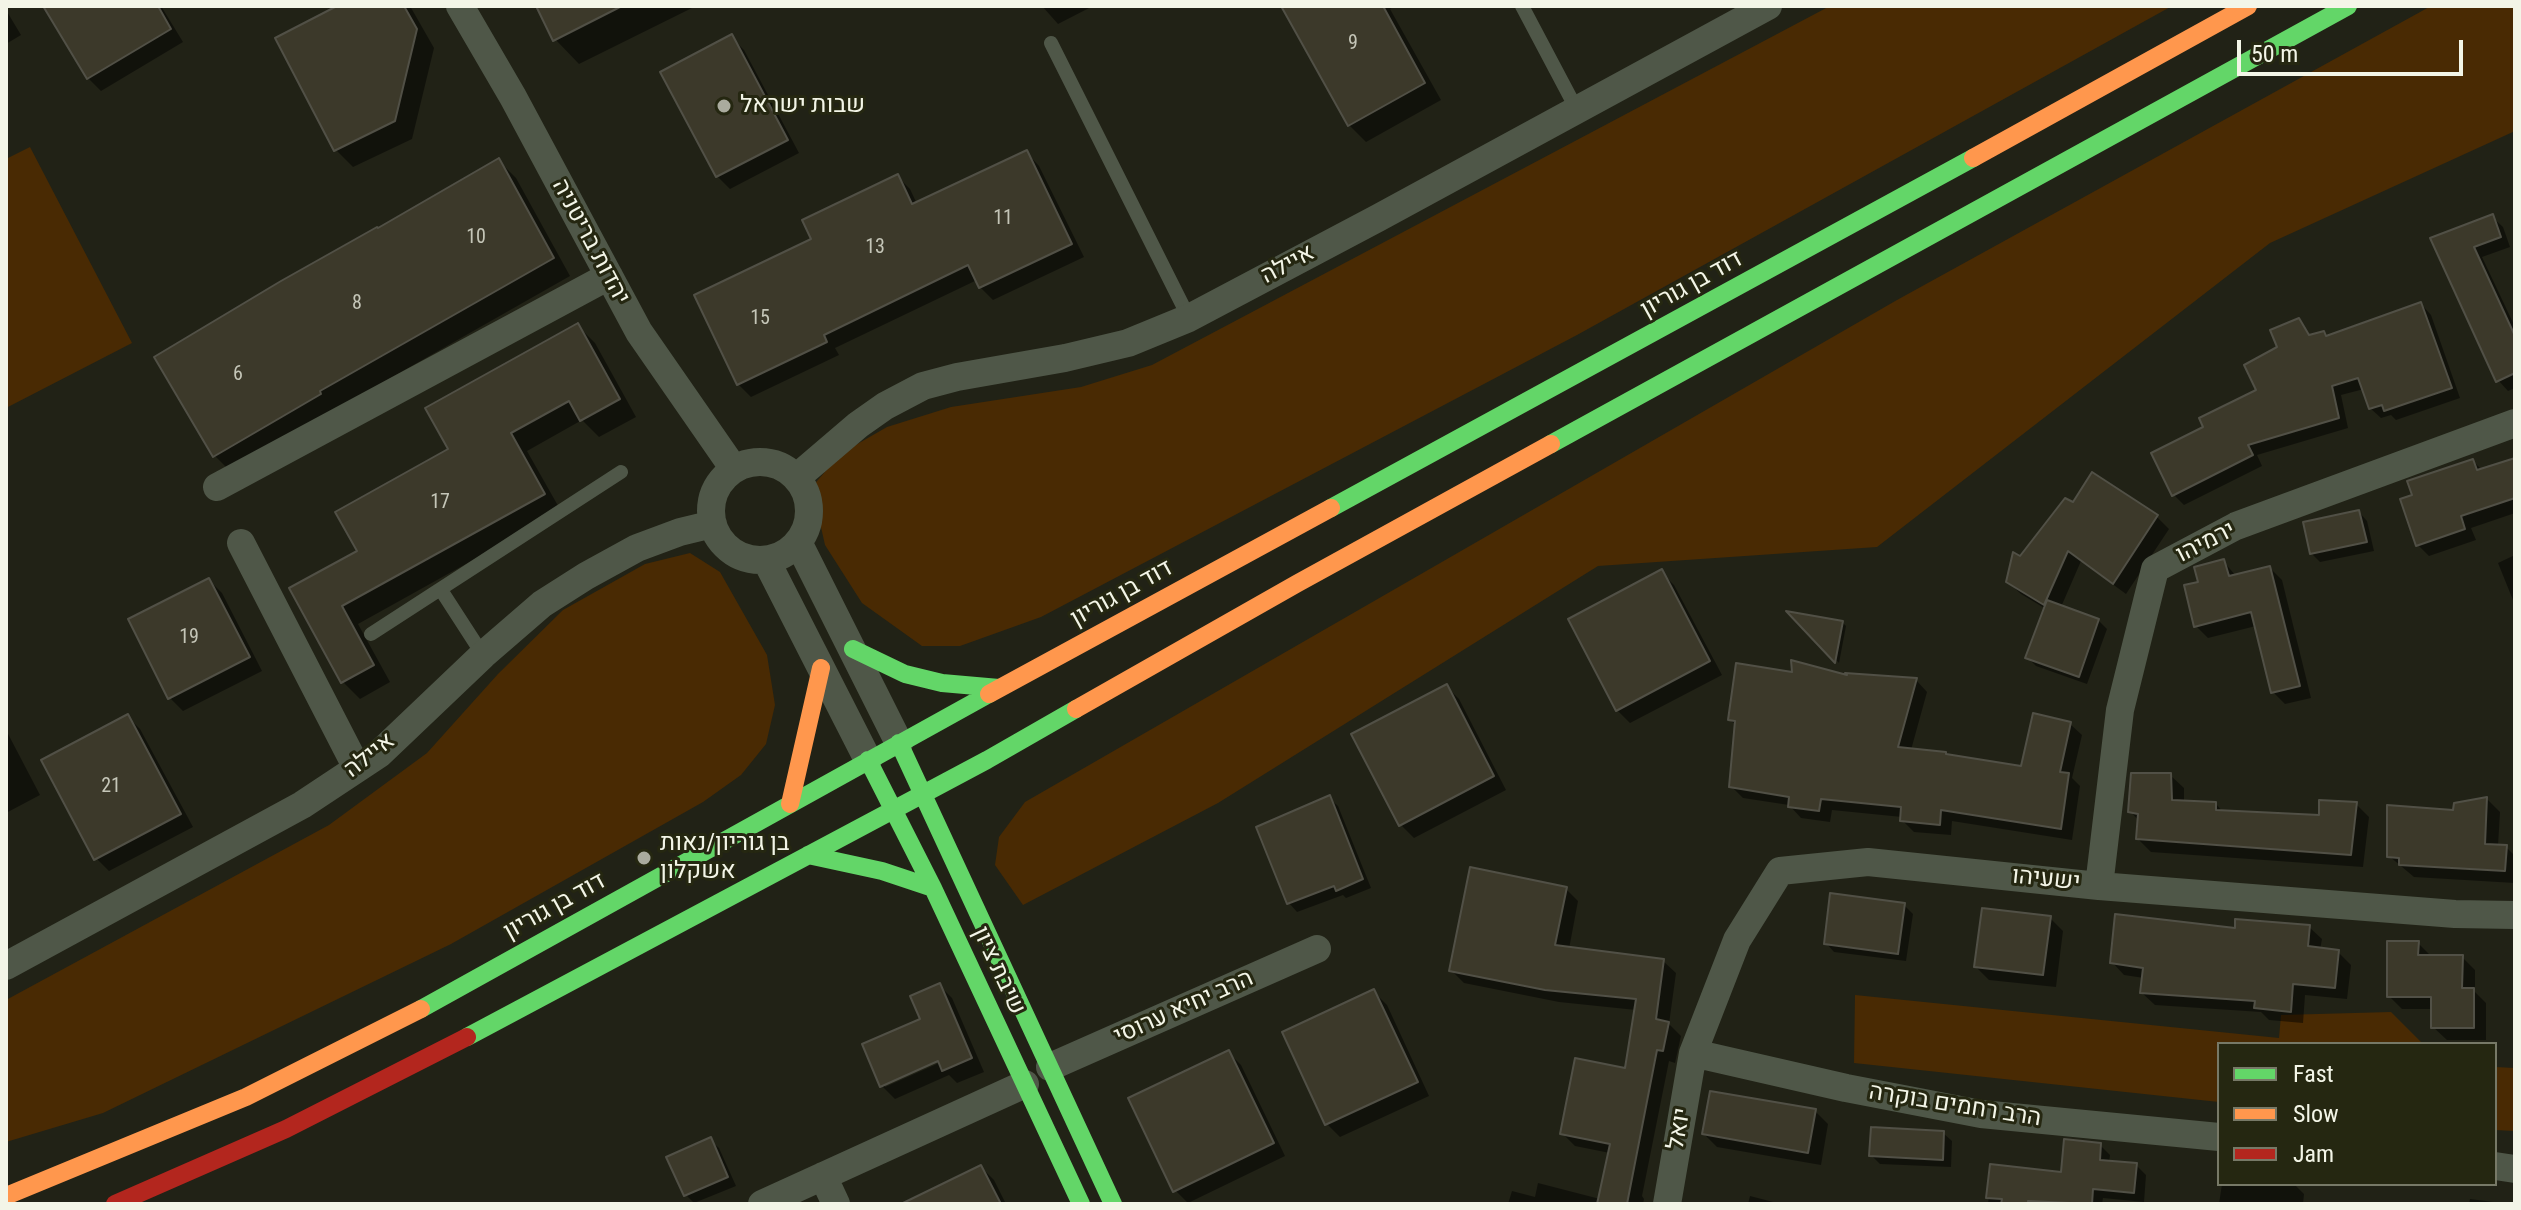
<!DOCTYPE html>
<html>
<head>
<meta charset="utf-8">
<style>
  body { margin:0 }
  #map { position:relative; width:2521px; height:1210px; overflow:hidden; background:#212216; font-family:"Roboto Condensed",sans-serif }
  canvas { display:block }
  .frame { position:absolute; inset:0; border:8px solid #f3f5e7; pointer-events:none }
  .legend { position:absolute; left:2217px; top:1042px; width:280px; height:144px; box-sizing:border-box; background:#252711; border:2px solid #777967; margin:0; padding:10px 14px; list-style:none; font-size:24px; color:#f3f5e7 }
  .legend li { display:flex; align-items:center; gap:16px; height:40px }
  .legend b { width:40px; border:2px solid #777967 }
  .scale { position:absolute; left:2237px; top:40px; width:226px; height:36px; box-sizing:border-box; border:4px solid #f3f5e7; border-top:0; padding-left:10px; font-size:24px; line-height:28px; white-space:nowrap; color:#f3f5e7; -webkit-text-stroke:6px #252711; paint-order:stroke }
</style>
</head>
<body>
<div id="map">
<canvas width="2521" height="1210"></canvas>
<div class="frame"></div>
<ul class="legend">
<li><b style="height:10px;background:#63d668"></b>Fast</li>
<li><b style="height:10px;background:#ff974d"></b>Slow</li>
<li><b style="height:10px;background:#b3261e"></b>Jam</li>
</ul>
<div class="scale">50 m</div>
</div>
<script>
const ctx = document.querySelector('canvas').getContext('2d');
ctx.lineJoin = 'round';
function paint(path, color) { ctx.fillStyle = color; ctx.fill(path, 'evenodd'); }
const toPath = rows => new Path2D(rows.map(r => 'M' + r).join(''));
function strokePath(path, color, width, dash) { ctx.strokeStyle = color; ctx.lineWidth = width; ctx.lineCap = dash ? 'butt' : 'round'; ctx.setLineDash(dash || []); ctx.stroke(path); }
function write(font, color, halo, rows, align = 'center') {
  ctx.font = font + ' "Roboto Condensed",Heebo,sans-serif'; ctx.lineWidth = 6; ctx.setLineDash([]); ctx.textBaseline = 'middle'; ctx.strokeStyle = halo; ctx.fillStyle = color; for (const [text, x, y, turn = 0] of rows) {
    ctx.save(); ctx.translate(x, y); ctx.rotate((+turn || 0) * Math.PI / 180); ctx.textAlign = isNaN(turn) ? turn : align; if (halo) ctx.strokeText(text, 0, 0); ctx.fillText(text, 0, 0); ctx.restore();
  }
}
paint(toPath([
  [1830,6,2172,6,1577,335,1041,617,960,646,922,646,862,603,825,545,812,487,840,454,887,427,951,407,1081,387,1152,365],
  [2431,6,2515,6,2515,131,2270,243,1877,547,1598,566,1218,803,1023,905,995,865,999,837,1025,802,1897,300],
  [30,147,132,343,6,408,6,159],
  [690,553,720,572,767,655,775,705,766,744,741,775,703,802,451,944,103,1113,6,1142,6,1000,329,825,427,753,498,674,563,610,645,564],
  [1855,995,2279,1038,2281,1015,2391,1012,2423,1044,2219,1044,2219,1102,1854,1063],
  [2495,1067,2515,1068,2515,1131,2495,1130]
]), '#492a03');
paint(toPath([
  [46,6,161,6,183,42,101,91,88,78],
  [341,6,410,6,434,48,412,139,353,167,336,150],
  [538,6,694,6,694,7,579,64,555,39],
  [1042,6,1093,6,1058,24],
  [1283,6,1395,6,1390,9,1441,100,1366,142,1349,125],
  [6,10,21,35,6,44],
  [731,37,744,50,799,153,730,189,717,176],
  [1026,152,1039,166,1084,257,993,300,980,287,977,280,835,348,839,355,751,397,738,384,814,240,897,176,910,189,917,204],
  [499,161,516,178,570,276,336,409,232,473,215,456,157,357],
  [2492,217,2503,227,2510,247,2482,257,2515,327,2515,388,2508,391,2498,380,2433,239],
  [2421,304,2431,315,2460,398,2396,420,2391,415,2381,418,2370,408,2364,389,2341,395,2348,428,2257,455,2262,466,2184,505,2174,495,2153,454,2205,428,2259,391,2280,348,2298,321,2312,337,2327,337],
  [578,326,595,343,636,417,599,437,582,420,527,451,561,511,358,624,390,682,360,699,343,682,292,589,359,552,451,450],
  [2515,460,2515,513,2471,528,2476,540,2429,556,2417,544,2473,461,2482,470],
  [2093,475,2157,517,2169,529,2126,594,2081,561,2061,607,2098,620,2107,629,2087,684,2036,666,2028,658,2046,609,2021,594,2008,582,2021,559,2074,505],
  [2359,512,2367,521,2374,551,2320,562,2312,554],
  [2515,555,2515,605,2498,563],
  [2224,562,2236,576,2270,568,2282,580,2311,698,2285,704,2273,692,2256,626,2208,638,2196,626],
  [1661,572,1674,585,1722,675,1630,723,1617,710],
  [209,580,222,593,262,671,183,711,170,698],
  [1791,614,1842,622,1846,626,1839,663],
  [1794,674,1916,680,1927,692,1911,750,1946,753,1949,757,2022,768,2070,724,2082,735,2072,778,2080,786,2072,840,1952,821,1951,835,1914,832,1902,820,1902,817,1832,810,1830,822,1801,818,1789,805,1743,798,1731,786,1737,726,1730,720],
  [1446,686,1459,699,1506,790,1414,838,1401,825],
  [127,716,140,729,193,827,109,871,96,858],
  [6,730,40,795,6,813],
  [2170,775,2184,788,2184,803,2216,804,2224,813,2321,817,2356,804,2369,817,2363,867,2151,852,2138,839,2139,821,2130,811],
  [1329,798,1338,806,1371,888,1346,898,1343,895,1297,912,1289,903],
  [2487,799,2500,812,2498,846,2506,847,2515,856,2515,883,2414,877,2389,856,2455,812],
  [1566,889,1578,901,1569,949,1663,961,1676,973,1669,1024,1681,1036,1675,1063,1669,1061,1642,1196,1644,1199,1643,1204,1508,1204,1512,1191,1535,1197,1538,1183,1600,1199,1610,1153,1575,1146,1562,1133,1627,1070,1636,1010,1559,1002,1464,983,1451,970],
  [1904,905,1913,914,1906,961,1834,952,1826,943],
  [2050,918,2063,931,2056,987,1989,980,1976,967],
  [2309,927,2322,939,2320,950,2338,952,2351,965,2347,999,2305,995,2303,1023,2269,1020,2261,1012,2155,1005,2142,993,2144,978,2124,975,2112,962,2236,930],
  [2418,943,2432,957,2462,957,2475,970,2475,992,2486,1003,2486,1040,2447,1040,2433,1027,2433,1009,2402,1009,2389,996],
  [939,985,952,998,984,1072,957,1083,949,1075,895,1099,882,1086,922,1020],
  [947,1055,948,1059,885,1087,885,1082],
  [1374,992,1387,1005,1429,1096,1340,1137,1327,1124,1285,1033],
  [1228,1052,1241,1065,1285,1156,1188,1203,1175,1190],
  [1815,1111,1828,1124,1821,1165,1717,1147,1704,1134],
  [1943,1133,1952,1141,1951,1167,1880,1164,1871,1155],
  [710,1140,719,1148,736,1186,694,1203,686,1195],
  [2100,1145,2110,1155,2109,1163,2136,1165,2146,1175,2144,1202,2103,1198,2102,1204,1988,1204,1992,1166,2063,1174],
  [981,1167,994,1180,1006,1204,906,1204],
  [2222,1184,2295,1185,2304,1194,2303,1204,2219,1204],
  [1750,1196,1781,1204,1748,1204],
  [2470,1199,2509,1204,2469,1204]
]), '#0007');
const building = toPath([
  [43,6,158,6,171,29,87,79,43,6],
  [337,6,404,6,417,29,395,121,334,151,275,38,337,6],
  [536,6,622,6,553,41,536,6],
  [1281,6,1383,6,1425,83,1348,126,1281,6],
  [732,34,788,140,716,177,660,72,732,34],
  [1027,150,1072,244,979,288,968,265,824,335,827,342,737,385,694,295,811,239,802,220,898,174,912,204,1027,150],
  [499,158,554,258,320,391,321,394,213,457,154,357,281,281,377,227,378,228,499,158],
  [2493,214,2501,237,2474,247,2515,336,2515,373,2496,382,2430,238,2493,214],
  [2421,302,2452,388,2384,411,2382,405,2369,409,2358,378,2332,386,2339,418,2248,445,2253,455,2172,496,2151,453,2203,427,2199,418,2256,390,2244,365,2277,347,2270,330,2299,318,2309,335,2324,331,2326,336,2421,302],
  [578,323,620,399,580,421,569,401,511,433,545,494,342,606,374,665,341,683,289,588,357,551,335,512,448,449,425,408,578,323],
  [2515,458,2515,498,2461,516,2465,529,2416,546,2400,499,2412,495,2407,481,2473,459,2477,470,2515,458],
  [2092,472,2158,515,2113,584,2068,551,2044,605,2006,582,2013,552,2020,556,2065,498,2073,502,2092,472],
  [2359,510,2367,542,2310,554,2303,522,2359,510],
  [2224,559,2229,576,2270,566,2300,686,2271,693,2251,612,2194,627,2184,585,2198,582,2194,567,2224,559],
  [1662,569,1710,661,1616,711,1568,619,1662,569],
  [209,578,250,657,168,699,128,619,209,578],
  [2047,600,2099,619,2079,677,2025,658,2047,600],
  [1786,611,1843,621,1835,663,1786,611],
  [1791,660,1847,675,1845,673,1917,678,1898,747,1946,752,1946,754,2021,766,2033,713,2071,722,2060,772,2069,773,2061,829,1941,810,1940,825,1900,821,1901,807,1821,799,1819,811,1788,807,1789,797,1729,787,1735,721,1728,720,1736,663,1792,672,1791,660],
  [1447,684,1494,776,1399,826,1351,734,1447,684],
  [128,714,181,814,94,860,41,760,128,714],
  [2131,773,2171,773,2172,800,2216,802,2216,810,2319,815,2319,800,2357,802,2351,855,2136,839,2138,814,2128,812,2131,773],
  [1330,795,1363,879,1336,891,1334,886,1287,904,1256,827,1330,795],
  [2487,797,2485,844,2507,845,2505,871,2399,865,2399,858,2387,857,2387,805,2453,810,2454,803,2487,797],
  [1470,867,1567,887,1555,945,1664,959,1656,1019,1669,1022,1663,1051,1657,1050,1627,1204,1597,1204,1610,1144,1560,1134,1575,1058,1625,1068,1636,999,1545,990,1449,971,1470,867],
  [1830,893,1905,903,1898,954,1824,944,1830,893],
  [1982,908,2051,916,2043,975,1974,967,1982,908],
  [2115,914,2235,928,2235,919,2310,925,2308,946,2339,950,2335,988,2293,984,2291,1012,2254,1008,2255,1001,2140,993,2143,968,2110,963,2115,914],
  [2387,941,2419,941,2418,955,2463,955,2462,988,2474,988,2474,1028,2431,1028,2431,997,2387,997,2387,941],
  [940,983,972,1058,942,1071,938,1061,880,1087,862,1044,920,1019,910,996,940,983],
  [1374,989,1418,1082,1325,1125,1282,1032,1374,989],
  [1229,1050,1274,1143,1173,1192,1128,1098,1229,1050],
  [1710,1091,1816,1109,1808,1153,1702,1134,1710,1091],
  [1871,1127,1944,1131,1943,1160,1869,1156,1871,1127],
  [711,1137,728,1177,684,1196,666,1157,711,1137],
  [2064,1139,2101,1143,2100,1160,2137,1163,2134,1193,2093,1189,2092,1204,2028,1201,2028,1204,2001,1204,2002,1199,1986,1198,1990,1164,2061,1172,2064,1139],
  [981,1165,1001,1204,901,1204,981,1165]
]);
paint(building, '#3c392a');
strokePath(building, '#515046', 2);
strokePath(toPath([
  [1522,6,1577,110],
  [1051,43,1189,318],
  [441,590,483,655],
  [371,634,621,472]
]), '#4f5748', 14);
strokePath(toPath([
  [460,6,513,97,639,332,734,469],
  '711 511a49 49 0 1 1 98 0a49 49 0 1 1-98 0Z',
  [796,478,858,425,885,406,923,386,957,377,1065,358,1128,343,1189,318,1378,218,1768,6],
  [217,487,609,276],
  [798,542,899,743],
  [241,543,357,768],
  [766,560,868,760],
  [2099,886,2120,710,2155,569,2236,526,2515,423],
  [6,966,302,805,379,754,483,655,542,604,586,576,637,548,680,532,713,524],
  [1693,1053,1846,1088,1981,1114,2219,1137],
  [1050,1067,1317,949],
  [2495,1166,2515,1169],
  [823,1176,836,1204],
  [762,1204,1025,1084],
  [1667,1204,1693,1053,1737,940,1780,871,1868,862,2099,886,2455,914,2515,915]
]), '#4f5748', 28);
strokePath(toPath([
  [1551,444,2348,6],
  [1331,508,1973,158],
  [853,649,905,674,942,683,999,688],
  [899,743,1113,1204],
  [868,760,933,888,1081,1204],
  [808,855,882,871,933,888],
  [421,1009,989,694],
  [467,1037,987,760,1076,709]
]), '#63d668', 18);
strokePath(toPath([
  [1973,158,2248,6],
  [989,694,1331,508],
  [1076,709,1298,583,1551,444],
  [790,804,821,668],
  [6,1196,246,1097,421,1009]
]), '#ff974d', 18);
strokePath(toPath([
  [115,1204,286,1129,467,1037]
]), '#b3261e', 18);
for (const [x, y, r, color] of [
  [724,106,8,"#aaab9e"],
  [644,858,8,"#aaab9e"]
]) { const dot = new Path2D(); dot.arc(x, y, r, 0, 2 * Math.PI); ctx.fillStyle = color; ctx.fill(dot); strokePath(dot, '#252711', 3); }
write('20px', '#c5c6b8', null, [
  ["9",1353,44],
  ["11",1003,219],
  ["10",476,238],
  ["13",875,248],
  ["8",357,304],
  ["15",760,319],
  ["6",238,375],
  ["17",440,503],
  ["19",189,638],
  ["21",111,787]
]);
write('24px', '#f3f5e7', '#252711', [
  ["שבות ישראל",740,106],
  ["בן גוריון/נאות",660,844],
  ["אשקלון",660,872]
], 'left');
write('24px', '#f3f5e7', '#252711', [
  ["יהדות בריטניה",590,242,62],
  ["איילה",1288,265,-28],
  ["דוד בן גוריון",1692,285,-29],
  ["ירמיהו",2206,543,-27],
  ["דוד בן גוריון",1122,594,-29],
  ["איילה",370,756,-38],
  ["ישעיהו",2046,880,6],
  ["דוד בן גוריון",555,907,-29],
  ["שיבת ציון",998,971,65],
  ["הרב יחיא ערוסי",1184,1008,-24],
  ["הרב רחמים בוקרה",1955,1106,9],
  ["יואל",1680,1129,-80]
]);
</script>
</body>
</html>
